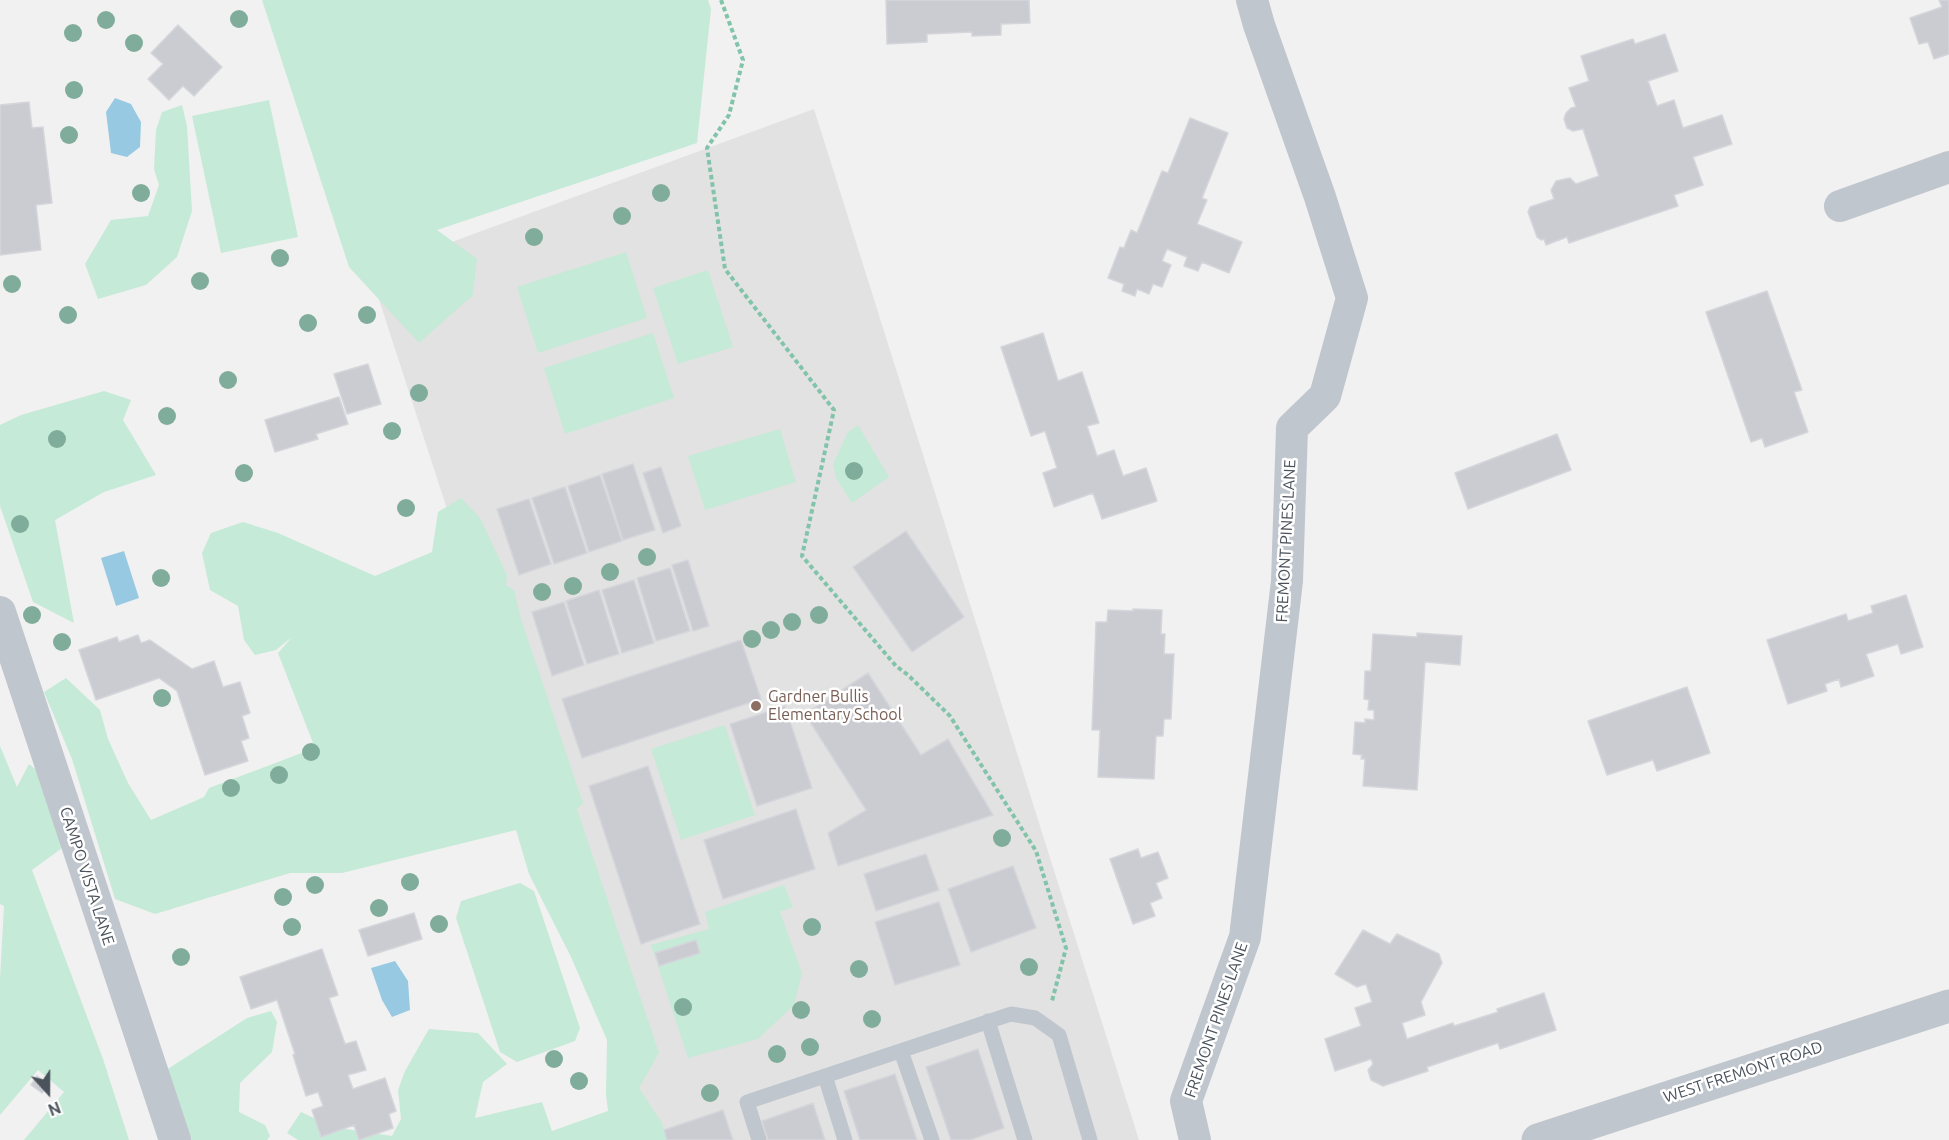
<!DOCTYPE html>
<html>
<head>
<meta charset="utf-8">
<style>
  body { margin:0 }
  #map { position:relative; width:1949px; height:1140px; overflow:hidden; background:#f2f1f1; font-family:Ubuntu,sans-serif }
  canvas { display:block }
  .north { position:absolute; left:18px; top:1062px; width:60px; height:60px; -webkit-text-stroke:4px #fff; paint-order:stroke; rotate:159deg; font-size:16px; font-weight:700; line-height:24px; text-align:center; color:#4a525b }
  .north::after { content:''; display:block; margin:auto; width:21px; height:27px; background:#4a525b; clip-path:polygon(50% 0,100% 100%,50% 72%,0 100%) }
</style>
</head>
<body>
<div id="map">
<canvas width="1949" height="1140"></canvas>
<div class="north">N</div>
</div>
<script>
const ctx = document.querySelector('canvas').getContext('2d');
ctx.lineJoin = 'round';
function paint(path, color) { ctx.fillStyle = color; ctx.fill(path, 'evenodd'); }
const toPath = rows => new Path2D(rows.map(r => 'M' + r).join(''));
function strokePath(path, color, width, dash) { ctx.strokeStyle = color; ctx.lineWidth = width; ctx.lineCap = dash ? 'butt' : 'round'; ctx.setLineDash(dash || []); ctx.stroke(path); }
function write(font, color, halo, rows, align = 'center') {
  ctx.font = font + ' Ubuntu,sans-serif'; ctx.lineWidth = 5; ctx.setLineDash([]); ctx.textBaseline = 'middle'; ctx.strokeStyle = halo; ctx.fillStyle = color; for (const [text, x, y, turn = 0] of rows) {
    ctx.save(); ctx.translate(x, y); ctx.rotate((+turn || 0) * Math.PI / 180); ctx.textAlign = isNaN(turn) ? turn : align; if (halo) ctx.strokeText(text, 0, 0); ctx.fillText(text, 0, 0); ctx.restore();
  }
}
paint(toPath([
  [814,109,1139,1140,652,1140,370,272]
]), '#e3e2e2');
paint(toPath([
  [262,0,708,0,711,9,697,143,437,230,477,259,473,295,419,343,349,267],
  [269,100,298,237,221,253,192,116],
  [182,105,187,126,192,211,177,257,146,285,98,299,85,264,111,220,148,216,159,185,154,169,156,130,162,112],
  [626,252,647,318,538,353,517,287],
  [708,270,733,347,678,364,653,288],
  [653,333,674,398,565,434,544,368],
  [104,391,131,400,123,420,156,475,104,492,55,520,74,623,33,602,0,506,0,425,21,415],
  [858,425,889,477,852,503,836,478,833,464,848,432],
  [780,429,796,482,705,510,688,456],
  [461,498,480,518,507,575,506,585,514,590,521,619,583,803,577,809,659,1053,639,1088,662,1123,667,1140,298,1140,287,1133,301,1112,333,1127,392,1136,401,1119,398,1090,405,1071,429,1029,478,1033,507,1064,483,1082,475,1118,542,1102,552,1131,608,1111,606,1095,607,1040,571,957,529,874,516,830,342,873,290,873,155,914,115,899,72,759,44,692,66,678,100,710,108,739,128,783,151,820,204,797,209,788,315,748,278,653,292,637,276,650,255,655,244,640,238,606,210,590,202,553,211,533,243,522,278,533,375,576,432,552,438,512],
  [725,725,755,815,681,840,651,749],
  [0,746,17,787,29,764,49,780,69,843,32,870,103,1059,129,1140,24,1140,64,1092,38,1070,0,1115,0,979,4,906,0,904],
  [520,883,534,891,580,1028,575,1041,517,1062,500,1052,456,918,461,901],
  [784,885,793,907,780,912,802,973,794,1005,758,1039,688,1058,651,945,709,929,705,912],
  [271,1011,277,1022,272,1052,240,1083,239,1112,265,1125,270,1136,267,1140,185,1140,160,1074,247,1018]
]), '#c5ead7');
paint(toPath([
  [115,98,131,104,141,122,140,147,127,157,111,153,106,112],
  [124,551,139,598,116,606,101,558],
  [395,961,408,981,410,1010,392,1017,382,1000,371,968]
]), '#97cae2');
const building = toPath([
  [886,0,1029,0,1030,23,1001,24,1001,35,972,36,972,32,927,34,927,42,887,44,886,0],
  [1939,0,1949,0,1949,54,1934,59,1928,42,1919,44,1910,18,1942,7,1939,0],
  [178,25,222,67,194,96,183,86,169,100,148,79,163,64,151,53,178,25],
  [1665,34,1678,71,1648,81,1657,106,1674,100,1683,128,1722,115,1732,144,1693,157,1703,185,1674,195,1678,206,1569,243,1567,237,1546,245,1544,239,1541,240,1537,237,1528,212,1530,207,1554,199,1551,190,1556,181,1570,178,1576,184,1599,176,1583,129,1573,131,1567,128,1564,119,1566,113,1571,108,1576,107,1569,88,1589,81,1581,56,1633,39,1635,44,1665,34],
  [29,102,32,128,43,127,52,203,36,205,41,250,0,255,0,105,29,102],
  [1190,118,1228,133,1202,198,1207,200,1197,224,1242,242,1229,273,1202,262,1198,271,1184,266,1187,257,1167,249,1162,261,1171,265,1162,287,1153,284,1149,294,1137,289,1135,296,1122,291,1124,284,1108,278,1120,247,1124,248,1131,230,1137,233,1162,171,1168,173,1190,118],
  [1767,291,1802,390,1794,392,1808,432,1765,447,1762,438,1751,442,1706,312,1767,291],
  [1043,333,1058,381,1082,372,1099,423,1087,426,1097,456,1114,450,1123,476,1146,468,1157,501,1102,519,1093,493,1054,507,1043,473,1057,468,1045,431,1031,436,1001,347,1043,333],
  [368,364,381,404,347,414,334,374,368,364],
  [339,397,348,424,316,434,318,439,275,452,265,420,339,397],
  [1557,434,1571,470,1468,509,1455,473,1557,434],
  [633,464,655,530,623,540,602,474,633,464],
  [661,467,681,526,663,533,643,473,661,467],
  [600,475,622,541,589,552,568,486,600,475],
  [565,487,587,553,554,564,532,498,565,487],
  [529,499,551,564,519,575,497,509,529,499],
  [906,531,964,617,912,652,853,567,906,531],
  [688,560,709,626,693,631,672,565,688,560],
  [670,568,690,631,656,641,637,578,670,568],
  [634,580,654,643,622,653,602,590,634,580],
  [599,590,619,654,587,664,566,601,599,590],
  [1906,595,1923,647,1901,654,1898,644,1866,654,1874,676,1841,687,1839,679,1825,684,1827,691,1788,704,1767,640,1846,614,1848,621,1873,613,1871,606,1906,595],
  [564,602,584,665,552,676,532,612,564,602],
  [1133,609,1162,610,1161,634,1165,634,1164,654,1174,654,1171,719,1164,719,1163,736,1156,736,1154,779,1098,777,1100,730,1092,730,1096,622,1107,622,1108,610,1133,611,1133,609],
  [1417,633,1462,636,1460,665,1425,662,1417,790,1363,786,1365,759,1361,759,1362,755,1353,754,1355,722,1365,723,1365,719,1374,720,1374,710,1368,710,1369,700,1364,699,1365,671,1371,671,1373,634,1417,637,1417,633],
  [138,635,141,643,150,640,192,669,214,661,223,687,240,682,250,713,242,716,249,738,241,741,248,761,205,775,177,691,159,678,96,700,79,650,117,637,119,642,138,635],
  [741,640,761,699,582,758,562,699,741,640],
  [868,673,921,755,948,739,993,815,838,866,828,833,866,810,805,714,868,673],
  [1687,687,1710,753,1657,771,1653,760,1607,775,1588,721,1687,687],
  [785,706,812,788,757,806,730,724,785,706],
  [648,766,700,924,641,944,589,786,648,766],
  [796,809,815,869,723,899,704,840,796,809],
  [1138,849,1141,858,1158,852,1168,878,1156,883,1162,898,1150,903,1155,916,1133,924,1110,859,1138,849],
  [926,854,939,890,876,911,864,874,926,854],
  [1013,866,1036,928,971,952,948,889,1013,866],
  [939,902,960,965,895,985,875,922,939,902],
  [414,913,422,939,368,956,359,930,414,913],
  [1363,930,1390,944,1397,934,1439,954,1442,963,1421,1002,1425,1015,1402,1023,1407,1039,1453,1023,1454,1026,1498,1012,1497,1009,1544,993,1556,1030,1500,1049,1498,1043,1427,1067,1428,1071,1383,1086,1371,1080,1368,1070,1373,1064,1371,1059,1335,1071,1325,1039,1361,1026,1355,1008,1372,1002,1366,984,1357,987,1335,974,1363,930],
  [696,940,700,953,659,966,655,953,696,940],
  [322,949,338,995,329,998,345,1044,356,1041,366,1070,348,1075,353,1089,385,1078,396,1111,389,1114,393,1128,359,1140,354,1125,321,1137,312,1110,323,1106,318,1092,306,1096,293,1055,295,1054,277,1000,251,1009,240,977,322,949],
  [978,1049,1004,1128,970,1140,951,1140,926,1067,978,1049],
  [895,1074,917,1140,860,1140,844,1091,895,1074],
  [37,1076,49,1085,42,1093,31,1085,37,1076],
  [813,1103,825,1140,768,1140,762,1121,813,1103],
  [723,1110,733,1140,667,1140,664,1130,723,1110]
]);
paint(building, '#cbccd2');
strokePath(building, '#d5d6db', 1.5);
strokePath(toPath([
  [721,0,743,60,729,115,707,148,725,269,834,410,802,556,896,666,908,675,950,716,1036,851,1066,948,1052,1001]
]), '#81c4aa', 4, [4.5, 3]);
strokePath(toPath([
  [988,1021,1025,1140],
  [901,1051,932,1140],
  [825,1076,845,1140],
  [759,1140,747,1102,1011,1014,1035,1018,1059,1035,1090,1140]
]), '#c0c6cd', 15);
strokePath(toPath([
  [1840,206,1949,167],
  [0,612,175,1140],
  [1195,1140,1186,1101,1245,937,1287,581,1292,428,1325,396,1352,298,1320,197,1259,25,1252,0]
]), '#c0c6cd', 32);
strokePath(toPath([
  [1538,1140,1949,1006]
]), '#c0c6cd', 33);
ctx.fillStyle = '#80ad9b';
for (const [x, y] of [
  [239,19],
  [106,20],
  [73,33],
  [134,43],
  [74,90],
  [69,135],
  [141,193],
  [661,193],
  [622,216],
  [534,237],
  [280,258],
  [200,281],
  [12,284],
  [68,315],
  [367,315],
  [308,323],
  [228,380],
  [419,393],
  [167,416],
  [392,431],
  [57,439],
  [854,471],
  [244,473],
  [406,508],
  [20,524],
  [647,557],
  [610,572],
  [161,578],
  [573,586],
  [542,592],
  [32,615],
  [819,615],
  [792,622],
  [771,630],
  [752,639],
  [62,642],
  [162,698],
  [311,752],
  [279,775],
  [231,788],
  [1002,838],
  [410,882],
  [315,885],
  [283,897],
  [379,908],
  [439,924],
  [292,927],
  [812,927],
  [181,957],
  [1029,967],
  [859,969],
  [683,1007],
  [801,1010],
  [872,1019],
  [810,1047],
  [777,1054],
  [554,1059],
  [579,1081],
  [710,1093]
]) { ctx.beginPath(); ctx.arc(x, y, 9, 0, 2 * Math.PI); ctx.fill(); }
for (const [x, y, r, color] of [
  [756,706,6,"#8d6e63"]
]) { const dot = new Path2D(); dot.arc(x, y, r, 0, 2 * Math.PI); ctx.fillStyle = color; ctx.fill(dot); strokePath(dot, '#fff', 2); }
write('16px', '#4a525b', '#fff', [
  ["FREMONT PINES LANE",1286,541,-87],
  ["CAMPO VISTA LANE",87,876,72],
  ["FREMONT PINES LANE",1216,1020,-71],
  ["WEST FREMONT ROAD",1743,1072,-18]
]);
write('16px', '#785e54', '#fff', [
  ["Gardner Bullis",768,697],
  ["Elementary School",768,715]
], 'left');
</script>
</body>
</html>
